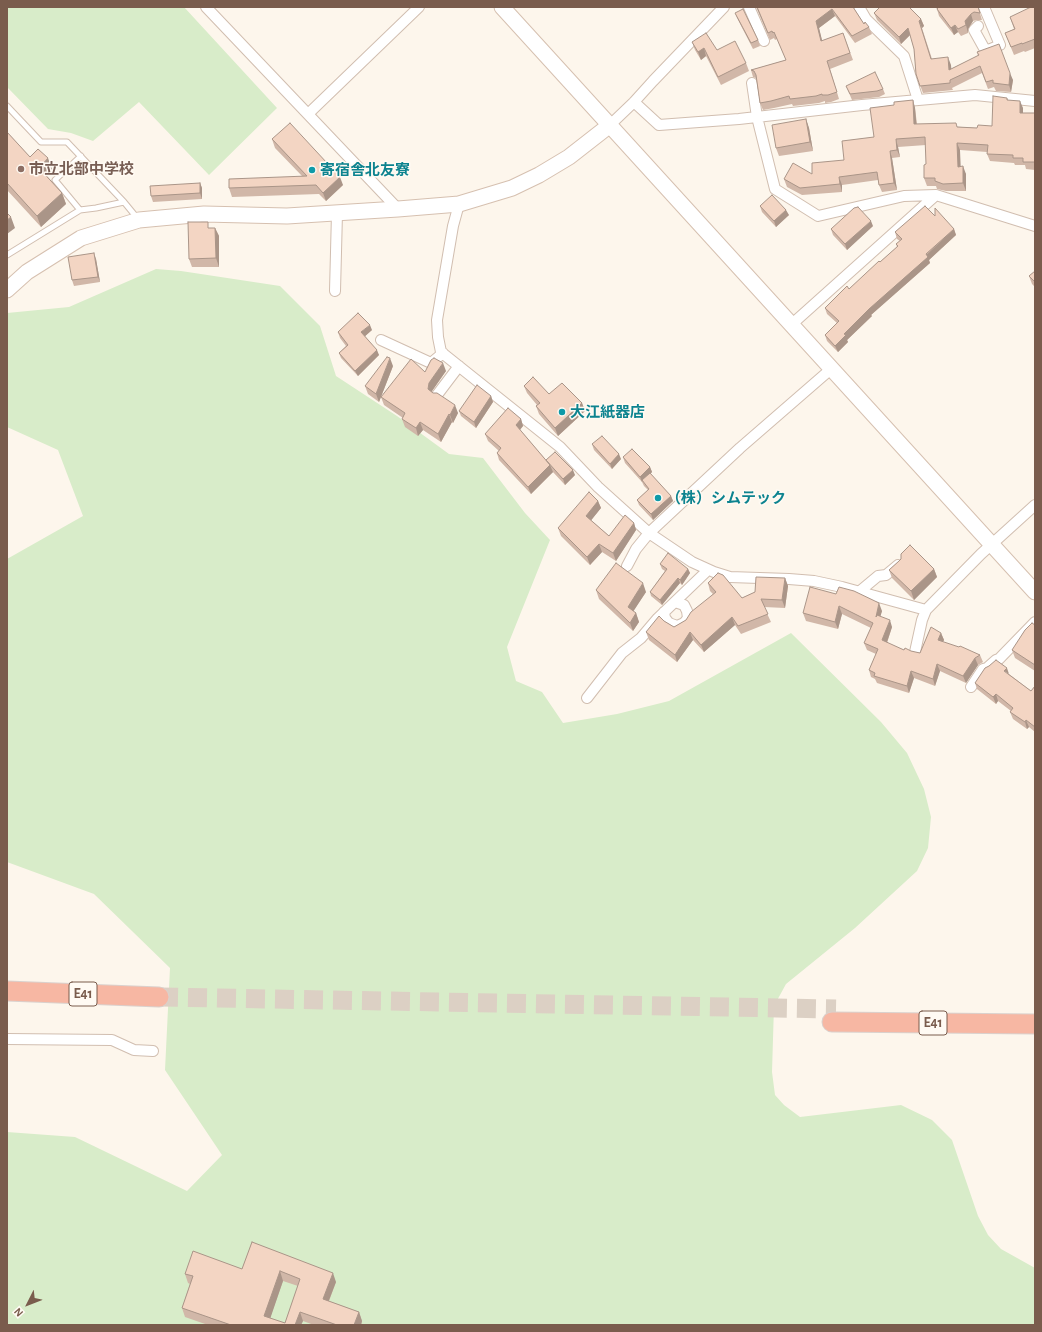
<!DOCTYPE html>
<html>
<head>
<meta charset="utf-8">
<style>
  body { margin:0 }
  #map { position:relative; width:1042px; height:1332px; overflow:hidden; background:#fdf6ec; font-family:"Alegreya Sans",sans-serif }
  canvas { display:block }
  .frame { position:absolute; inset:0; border:8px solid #7a5c4d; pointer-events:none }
  .north { position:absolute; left:8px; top:1284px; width:40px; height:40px; -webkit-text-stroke:3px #fffaf3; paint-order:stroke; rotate:228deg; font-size:11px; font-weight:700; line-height:16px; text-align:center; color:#7a5c4d }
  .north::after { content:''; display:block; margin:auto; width:14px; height:18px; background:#7a5c4d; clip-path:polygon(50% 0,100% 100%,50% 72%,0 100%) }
</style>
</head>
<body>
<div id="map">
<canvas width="1042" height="1332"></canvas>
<div class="frame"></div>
<div class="north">N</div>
</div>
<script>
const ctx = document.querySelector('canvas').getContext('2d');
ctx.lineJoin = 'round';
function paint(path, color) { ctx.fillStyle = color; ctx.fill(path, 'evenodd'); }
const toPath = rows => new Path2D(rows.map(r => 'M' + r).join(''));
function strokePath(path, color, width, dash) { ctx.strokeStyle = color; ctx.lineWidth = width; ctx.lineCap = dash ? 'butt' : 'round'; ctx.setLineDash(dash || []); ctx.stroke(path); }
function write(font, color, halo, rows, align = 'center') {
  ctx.font = font + ' "Alegreya Sans","Noto Sans JP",sans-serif'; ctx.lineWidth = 3; ctx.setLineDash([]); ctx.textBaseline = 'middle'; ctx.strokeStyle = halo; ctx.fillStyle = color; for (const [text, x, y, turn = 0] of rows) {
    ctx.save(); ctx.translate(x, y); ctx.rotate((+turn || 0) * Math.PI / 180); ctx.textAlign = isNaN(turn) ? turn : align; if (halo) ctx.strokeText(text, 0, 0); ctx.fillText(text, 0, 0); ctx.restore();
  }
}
paint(toPath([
  [7,7,184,7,277,108,209,175,139,102,93,141,71,133,48,129,7,87],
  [156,269,181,271,280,286,320,326,336,376,397,416,449,454,483,458,525,513,550,540,507,647,516,681,542,692,563,723,617,714,669,701,791,633,881,722,907,753,924,789,931,817,928,848,917,871,855,928,786,984,774,1006,772,1072,775,1095,784,1105,800,1117,901,1105,932,1120,952,1140,978,1216,988,1235,1001,1249,1035,1268,1035,1325,7,1325,7,1132,75,1137,187,1191,222,1155,165,1070,170,968,94,894,7,862,7,559,83,516,58,450,7,427,7,313,69,307]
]), '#d8ecc9');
strokePath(toPath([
  [159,997,836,1009]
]), '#dcd0c4', 19, [19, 10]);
const lane = toPath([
  [7,106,41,142,67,142,124,202,138,219],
  [80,210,55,180,81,156],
  [7,255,80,210,96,208,124,202]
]);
const street = toPath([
  [206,7,398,209],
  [749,7,764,41],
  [859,7,866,19,904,56,918,100],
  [978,26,974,30,984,48,988,50,1000,45,984,7],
  [752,83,757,117,775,189,818,216,904,196,936,195,791,325],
  [634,102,659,125,739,119,862,105,975,95,1035,101],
  [308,114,419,7],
  [610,125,634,102,653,81,724,7],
  [936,195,1035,226],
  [459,204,453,226,437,320,438,337,441,352,560,447,598,487,649,533,692,562,714,572,730,577,789,579,814,581,842,587,926,610,981,554,1035,505],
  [335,291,337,213],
  [381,340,431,363,443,353],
  [437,395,459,366],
  [627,566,636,549,649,533,740,448,831,369],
  [860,591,878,576,886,575,898,565],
  [664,612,665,618,669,623,677,626,684,623,688,618,687,611,684,605,675,602],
  [915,652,922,620,926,610],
  [971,687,983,669,987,668,996,660,999,659,1035,622],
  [587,698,622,653,641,638,658,618,708,570],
  [7,1039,112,1040,134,1050,153,1051]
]);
const secondary = toPath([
  [502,7,1035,592],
  [7,290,27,272,81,238,139,220,204,214,287,216,398,209,459,204,512,188,539,175,569,157,610,125]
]);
const highway = toPath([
  [7,991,159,997],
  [832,1022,1035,1024]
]);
strokePath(lane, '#d1beb0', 7);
strokePath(street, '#d1beb0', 12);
strokePath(secondary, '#d6c0b0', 17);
strokePath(highway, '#dad1cd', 21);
strokePath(lane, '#fff', 5);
strokePath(street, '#fff', 10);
strokePath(secondary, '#fff', 15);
strokePath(highway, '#f7b7a3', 19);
paint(toPath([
  [756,7,853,7,864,24,869,27,872,34,855,43,835,16,819,28,822,41,843,33,853,60,830,69,839,99,831,102,825,103,825,101,819,103,793,106,792,104,774,108,763,110,760,103,756,78,753,77,751,70,786,60,777,39,775,40,774,38,770,40],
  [935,7,978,7,982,20,977,20,973,21,968,29,968,33,961,36,958,32,954,35,939,16,937,9],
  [1035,7,1035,48,1025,52,1024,51,1014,55,1005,33,1014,29,1010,17],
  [735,13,758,40,760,46,753,49,737,18],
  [874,13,921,19,924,26,922,28,932,59,951,65,951,69,978,56,977,52,1013,80,1011,92,996,91,994,87,988,89,982,73,952,88,953,90,923,93,916,74,914,49,910,35,901,44,877,20],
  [692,42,717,50,746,63,749,71,721,85,706,56,701,60,695,50],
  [846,86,883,89,885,94,879,97,852,100],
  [1007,98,1008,100,1023,108,1023,113,1035,113,1035,170,1026,169,1025,165,1015,165,1014,163,990,161,987,154,987,152,960,150,960,167,966,174,966,191,946,191,937,189,936,186,927,186,924,178,926,164,926,145,898,147,900,157,892,158,897,190,882,192,879,185,878,180,842,185,842,192,802,195,787,187,784,179,812,174,844,160,874,137,894,105,913,100,915,108,917,124,977,128,992,126],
  [806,119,809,128,813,151,779,156,776,148],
  [7,132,30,157,52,169,46,175,62,193,66,204,41,227,7,190],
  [272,139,343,185,326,201,319,194,232,197,229,188,302,176,275,148],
  [200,183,202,188,202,199,153,202,151,196],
  [760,206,789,215,776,227,762,212],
  [935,216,954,229,956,235,929,260,930,263,871,315,872,316,847,340,848,342,838,352,827,341,825,335,837,323,827,314,825,308,849,289,897,247,896,244,900,241,897,239,895,232],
  [873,226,847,250,833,235,831,229],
  [210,228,215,228,219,236,219,267,192,267,189,259],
  [96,259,100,282,74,286,72,280],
  [1035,271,1035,287,1032,284,1029,276],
  [372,330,365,336,379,355,358,376,341,358,339,353,346,346,340,338,338,332],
  [393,366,379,402,368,394,365,386],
  [446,371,432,391,432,392,458,413,453,423,452,422,441,442,423,430,418,436,405,427,402,419,403,418,384,405,381,397,425,372],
  [524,386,549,394,582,403,585,411,558,436,539,414,536,406,537,405,527,393],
  [491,396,493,402,476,428,461,416,459,411],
  [521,419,523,426,520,430,546,460,575,475,565,485,552,471,553,472,531,494,499,460,497,453,499,451,488,441,485,434],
  [592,444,621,459,612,469,594,450],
  [623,457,650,467,652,472,650,474,671,496,673,501,653,520,639,505,637,500,648,490,644,486,642,482,625,463],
  [598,501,601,508,591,520,609,536,634,523,636,530,616,561,602,552,590,565,561,536,558,528],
  [899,561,934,569,937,577,914,600,892,578,889,570],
  [660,564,688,569,690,573,682,585,680,583,662,605,651,596,650,592,665,571,662,569],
  [785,578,788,586,785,608,764,607,771,622,741,634,735,625,704,652,693,640,677,662,649,640,646,632,664,621,674,627,686,620,713,594,710,591,708,583,742,598],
  [596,590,646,592,633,611,636,613,639,622,633,631,599,599],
  [836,594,882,611,880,616,892,627,887,643,904,650,920,653,941,633,944,640,943,642,980,655,983,662,978,665,966,683,940,671,935,686,914,678,909,693,877,683,875,679,871,677,869,670,876,654,867,650,864,643,871,628,842,614,838,629,806,621,803,613],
  [1035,625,1035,671,1015,658,1012,650],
  [1009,674,1031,691,1035,686,1035,732,1029,727,1027,729,1013,719,1010,712,1011,711,998,701,996,704,977,689,975,683],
  [252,1242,336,1282,329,1301,359,1312,362,1321,361,1325,314,1325,303,1321,301,1325,208,1325,185,1317,182,1308,190,1284,188,1283,185,1274,242,1269],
  [283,1281,298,1286,285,1323,270,1318]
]), '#d1b7a8');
paint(toPath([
  [832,9,835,16,819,28,824,48,821,41,816,21],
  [971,14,973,21,968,29,968,33,965,21],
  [921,19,924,26,922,28,919,21],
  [955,25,958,32,954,35,951,28],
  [908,28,910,35,901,44,899,37],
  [704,48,706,56,701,60,698,52],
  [948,57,951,65,952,77,949,70],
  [1010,73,1013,80,1011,92,1009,85],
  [913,100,915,108,917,131,914,124],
  [1020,101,1023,108,1023,120,1020,113],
  [806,119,809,128,813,151,810,142],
  [896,139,898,147,900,157,897,150],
  [957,143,960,150,961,174,958,167],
  [890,151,892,158,897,190,894,183],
  [48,158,52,169,43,179,39,168],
  [963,166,966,174,966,191,963,183],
  [340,177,343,185,326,201,323,193],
  [839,177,842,185,842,192,840,184],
  [200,183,202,188,202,199,200,193],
  [62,193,66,204,41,227,37,216],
  [786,210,789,215,776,227,774,221],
  [11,217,15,228,7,234,7,220],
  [871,221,873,226,847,250,845,244],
  [215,228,219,236,219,267,216,258],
  [954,229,956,235,929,260,930,263,871,315,872,316,847,340,848,342,838,352,835,346,844,334,869,309],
  [94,253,96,259,100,282,98,277],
  [370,325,372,330,363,338,361,332],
  [377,350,379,355,358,376,355,371],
  [390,358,393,366,379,402,376,394],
  [443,363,446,371,432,391,431,397,428,389,429,383],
  [491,396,493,402,476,428,474,422],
  [582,403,585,411,558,436,555,428],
  [455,405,458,413,453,423,450,415],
  [449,414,452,422,441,442,438,434],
  [521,419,523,426,518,432,516,425],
  [420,422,423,430,418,436,416,428],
  [619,454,621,459,612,469,610,464],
  [550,465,553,472,531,494,528,487],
  [650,467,652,472,643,482,642,480,642,482,640,477],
  [573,470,575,475,565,485,563,479],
  [671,496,673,501,653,520,651,514],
  [598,501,601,508,589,523,586,516],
  [634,523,636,530,616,561,613,553],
  [599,544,602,552,590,565,587,557],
  [688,569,690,573,682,585,680,580],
  [934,569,937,577,914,600,911,591],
  [678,578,680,583,662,605,660,600],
  [785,578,788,586,785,608,782,600],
  [643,583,646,592,631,615,628,607],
  [879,603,882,611,878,625,876,617],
  [839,606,842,614,838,629,835,622],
  [636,613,639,622,633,631,630,623],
  [732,617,735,625,704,652,701,645],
  [890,620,892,627,885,648,882,640],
  [690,632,693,640,677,662,675,655],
  [941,633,944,640,940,647,938,640],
  [975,658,978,665,966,683,963,676],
  [937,664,940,671,935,686,933,679],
  [1007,668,1009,674,1004,671],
  [911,671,914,678,909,693,907,686],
  [996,694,998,701,996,704,993,697],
  [1026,720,1029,727,1027,729,1025,722],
  [280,1271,283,1281,268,1325,264,1316],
  [333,1273,336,1282,326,1308,323,1299],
  [300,1312,303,1321,301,1325,295,1325],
  [359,1312,362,1321,361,1325,354,1325]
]), '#aa9588');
const building = toPath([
  [757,7,853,7,864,24,865,22,869,27,852,36,832,9,816,21,821,41,843,33,850,53,827,61,837,92,828,95,822,95,822,94,816,96,790,99,789,96,771,101,760,103,756,75,754,71,751,70,786,60,774,32,773,33,772,31,768,33,757,7],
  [880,7,909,7,921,19,919,21,931,59,948,57,949,70,979,55,977,52,999,44,1010,73,1009,85,993,83,993,80,986,82,980,66,950,80,950,83,920,86,916,74,914,49,908,28,899,37,874,13,880,7],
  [938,7,978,7,980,13,974,12,971,14,965,21,966,25,958,29,955,25,951,28,937,9,939,7,938,7],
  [1031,7,1035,7,1035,39,1022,44,1022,43,1011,47,1005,33,1015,29,1010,17,1031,7],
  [743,9,758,40,751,43,735,13,743,9],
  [706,33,717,50,735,41,746,63,718,77,704,48,698,52,692,42,706,33],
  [875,72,883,89,877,91,850,94,846,86,875,72],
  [993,96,1007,98,1007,100,1020,101,1020,113,1035,113,1035,162,1023,162,1023,158,1013,158,1013,155,987,154,988,145,957,143,958,167,963,166,963,183,943,184,935,181,935,178,924,178,924,165,926,164,925,137,896,139,897,150,890,151,894,183,879,185,877,172,839,177,840,184,800,188,784,179,793,163,812,174,812,163,844,160,842,141,874,137,870,108,894,105,894,102,913,100,914,124,956,123,957,127,977,128,978,125,992,126,993,96],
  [806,119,810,142,776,148,772,125,806,119],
  [290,123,340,177,323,193,316,185,229,188,229,179,307,176,272,139,290,123],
  [7,132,30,157,38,149,48,158,39,168,62,193,37,216,7,183,7,132],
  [200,183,200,193,151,196,150,186,200,183],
  [772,195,786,210,774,221,760,206,772,195],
  [925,206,935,216,935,208,954,229,926,254,928,257,869,309,844,334,846,335,835,346,825,335,839,321,825,308,847,286,849,289,879,261,880,262,898,246,896,244,902,239,895,232,925,206],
  [858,207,871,221,845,244,831,229,854,208,858,207],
  [7,213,11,217,7,220,7,213],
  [188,222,208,222,208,228,215,228,216,258,189,259,188,222],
  [94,253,98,277,72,280,68,257,94,253],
  [1035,271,1035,282,1029,276,1035,271],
  [358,313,370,325,361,332,377,350,355,371,339,353,348,345,338,332,358,313],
  [387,357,390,358,376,394,365,386,387,357],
  [434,358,443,363,429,383,428,389,433,393,437,393,455,405,450,415,449,414,438,434,420,422,416,428,402,419,405,413,381,397,411,359,425,372,431,360,434,358],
  [533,377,549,394,562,383,582,403,555,428,536,406,540,403,524,386,533,377],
  [477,385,491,396,474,422,459,411,477,385],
  [508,408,521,419,516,425,550,465,528,487,497,453,501,448,485,434,508,408],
  [602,436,619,454,610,464,592,444,602,436],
  [632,449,650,467,640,477,623,457,632,449],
  [555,452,573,470,563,479,546,460,555,452],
  [650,473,671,496,651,514,637,500,649,489,642,480,650,473],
  [589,492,598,501,586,516,609,536,625,515,634,523,613,553,599,544,587,557,558,528,589,492],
  [910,545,934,569,911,591,889,570,899,561,901,559,901,554,910,545],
  [668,553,688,569,680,580,678,578,660,600,650,592,667,569,660,564,668,553],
  [616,563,643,583,628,607,636,613,630,623,596,590,616,563],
  [718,573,723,575,742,598,755,592,756,577,785,578,782,600,761,599,768,614,738,626,732,617,701,645,690,632,675,655,646,632,659,616,664,621,674,627,686,620,691,612,716,592,708,583,718,573],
  [810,587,836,594,839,587,854,591,879,603,876,617,877,615,890,620,882,640,904,650,905,648,911,651,920,653,931,627,941,633,938,640,959,647,960,646,980,655,975,658,963,676,937,664,933,679,911,671,907,686,874,676,875,673,869,670,878,649,864,643,873,623,839,606,835,622,803,613,810,587],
  [1032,623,1035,625,1035,665,1012,650,1025,630,1032,623],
  [996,660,1007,668,1004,671,1031,691,1035,686,1035,727,1026,720,1025,722,1010,712,1013,708,996,694,993,697,975,683,985,668,989,666,996,660],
  [252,1242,333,1273,323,1299,359,1312,354,1325,337,1325,300,1312,295,1325,231,1325,182,1308,193,1276,185,1274,193,1251,242,1269,252,1242],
  [280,1271,300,1279,285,1323,264,1316,280,1271]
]);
paint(building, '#f3d5c3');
strokePath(building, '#aa9588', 1);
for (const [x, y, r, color] of [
  [21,169,4,"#8d6e63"],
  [312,170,4,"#0f9aa8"],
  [562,412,4,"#0f9aa8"],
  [658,498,4,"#0f9aa8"]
]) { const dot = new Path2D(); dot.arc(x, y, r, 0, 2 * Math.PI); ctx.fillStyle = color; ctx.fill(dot); strokePath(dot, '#fffaf3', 1.5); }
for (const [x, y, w] of [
  [83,994,28],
  [933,1023,28]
]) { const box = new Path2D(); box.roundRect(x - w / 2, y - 12, w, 24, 3); ctx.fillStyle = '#fffaf3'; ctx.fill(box); strokePath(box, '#7a5c4d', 1); }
write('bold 14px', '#7a5c4d', null, [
  ["E41",83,994],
  ["E41",933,1023]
]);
write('bold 15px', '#785e54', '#fffaf3', [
  ["市立北部中学校",29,169]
], 'left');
write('bold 15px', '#0d838f', '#fffaf3', [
  ["寄宿舎北友寮",320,170],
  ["大江紙器店",570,412],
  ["（株）シムテック",666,498]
], 'left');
</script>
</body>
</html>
